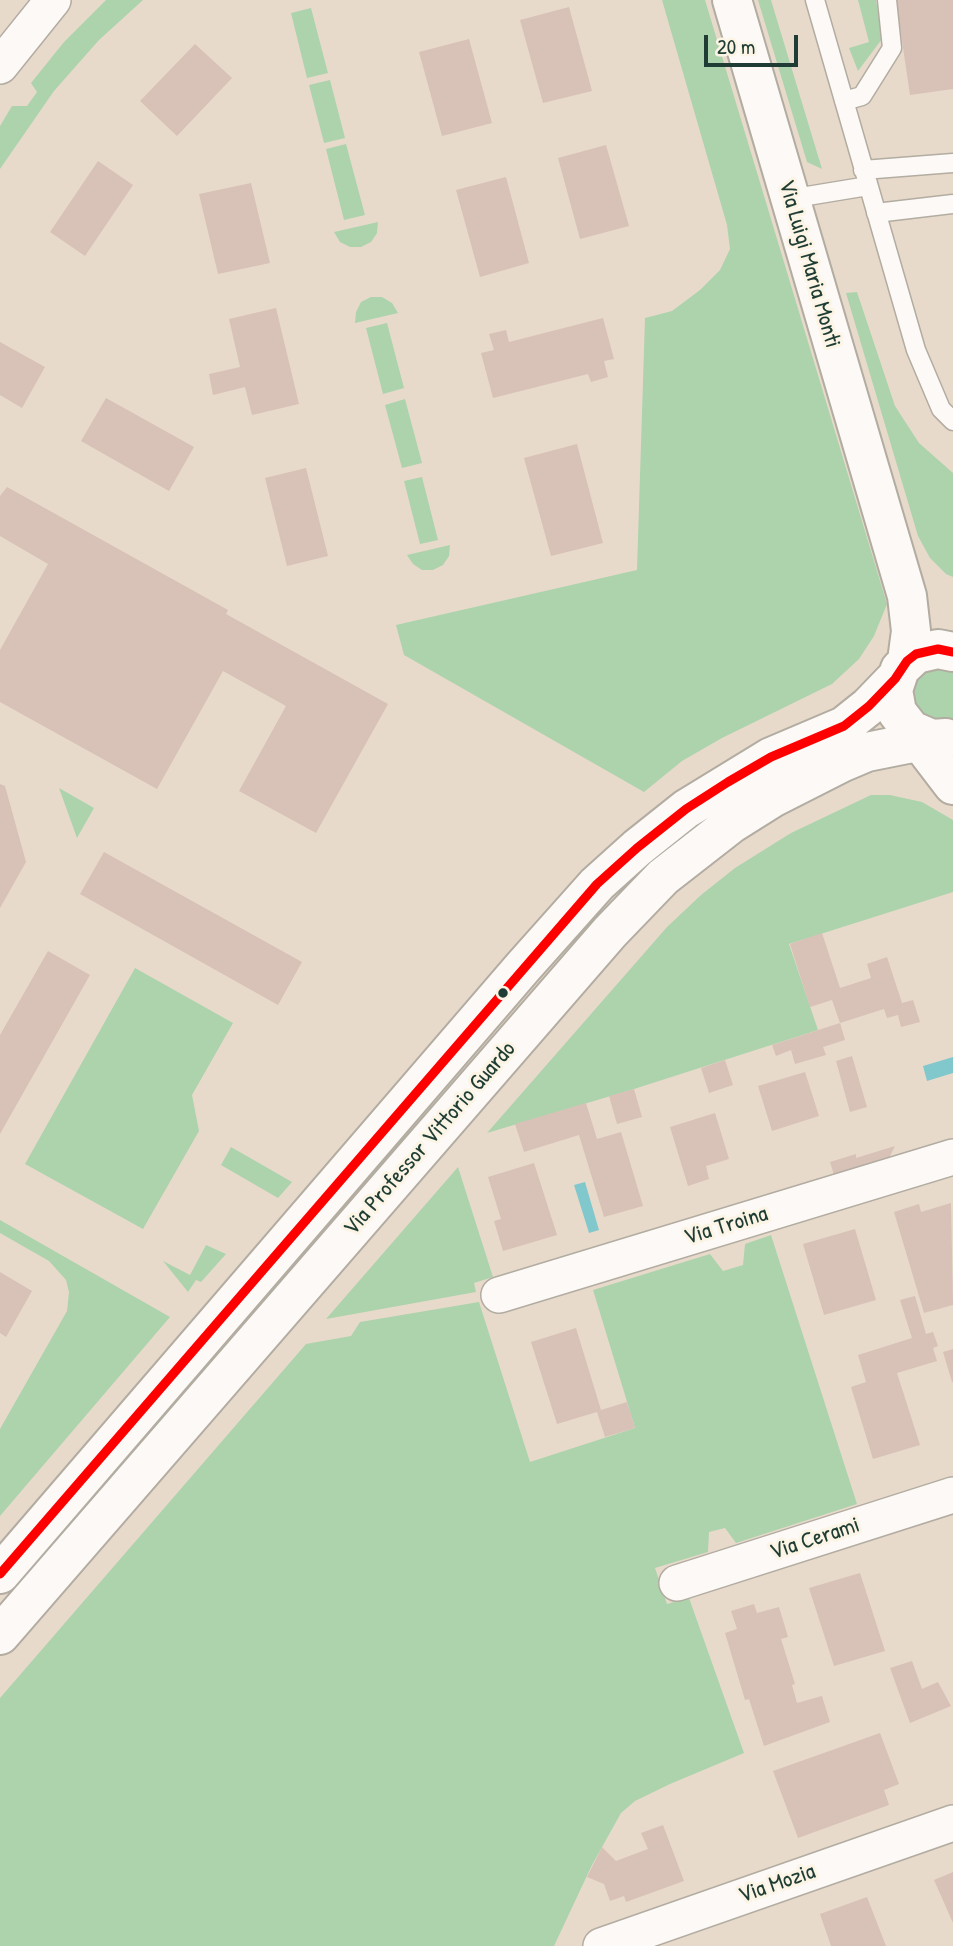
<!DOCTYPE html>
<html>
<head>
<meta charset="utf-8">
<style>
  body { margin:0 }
  #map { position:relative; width:953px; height:1946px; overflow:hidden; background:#e8dacb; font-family:"Patrick Hand",sans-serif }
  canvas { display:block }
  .scale { position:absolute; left:704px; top:35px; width:94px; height:32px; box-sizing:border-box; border:4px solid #1f3d34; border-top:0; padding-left:9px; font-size:21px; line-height:24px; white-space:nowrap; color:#1f3d34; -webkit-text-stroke:5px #fcf5e5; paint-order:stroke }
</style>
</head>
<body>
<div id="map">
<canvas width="953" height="1946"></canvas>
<div class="scale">20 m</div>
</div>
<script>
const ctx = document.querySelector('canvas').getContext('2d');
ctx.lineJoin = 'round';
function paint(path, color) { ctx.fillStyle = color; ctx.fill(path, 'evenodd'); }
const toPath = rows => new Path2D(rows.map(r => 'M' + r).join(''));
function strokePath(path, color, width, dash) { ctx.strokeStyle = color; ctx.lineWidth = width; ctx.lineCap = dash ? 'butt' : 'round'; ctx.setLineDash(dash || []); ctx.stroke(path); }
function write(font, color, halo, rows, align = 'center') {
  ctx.font = font + ' "Patrick Hand",sans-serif'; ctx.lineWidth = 6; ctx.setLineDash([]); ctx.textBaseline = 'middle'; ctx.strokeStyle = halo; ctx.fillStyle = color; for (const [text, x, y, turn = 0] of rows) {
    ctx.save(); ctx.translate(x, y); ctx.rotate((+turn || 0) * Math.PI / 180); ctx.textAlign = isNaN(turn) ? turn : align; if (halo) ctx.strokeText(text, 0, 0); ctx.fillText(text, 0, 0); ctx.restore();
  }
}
paint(toPath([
  [106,0,143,0,99,40,54,91,0,169,0,126,12,106,27,106,37,92,31,83,64,42],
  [662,0,705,0,887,604,874,636,859,659,832,684,722,738,682,761,644,792,404,655,396,625,637,570,645,318,672,311,700,290,720,270,730,249,727,225],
  [758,0,771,0,822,169,807,162],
  [858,0,876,0,882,39,858,71,849,48,869,42],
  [311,8,328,73,307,78,291,13],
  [330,80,345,138,324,143,309,85],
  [346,144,365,215,344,220,326,149],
  [378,222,377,233,371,242,361,247,350,247,340,242,334,232],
  [857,292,895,406,919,443,953,473,953,577,946,574,930,558,918,536,846,293],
  [371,297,382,297,392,303,398,313,355,323,356,312,361,302],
  [387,323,404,388,383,394,366,328],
  [405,399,422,463,402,468,385,405],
  [422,477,438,540,420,544,404,481],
  [450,545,449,556,443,565,433,570,422,570,413,564,407,555],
  [926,665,953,669,953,719,947,725,918,715,909,686],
  [59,788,94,808,77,838],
  [871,795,890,795,922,802,953,820,953,892,789,944,818,1030,634,1089,487,1133,667,927,701,895,735,868,791,833],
  [135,968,233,1023,192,1095,199,1131,143,1229,25,1164],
  [231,1147,292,1182,278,1198,221,1165],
  [458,1167,493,1277,474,1283,476,1292,326,1319],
  [0,1220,170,1317,0,1516,0,1429,67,1311,69,1292,66,1280,49,1261,0,1233],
  [771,1235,857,1504,736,1543,725,1528,709,1532,708,1552,655,1568,667,1604,689,1598,744,1753,670,1784,635,1801,621,1813,592,1865,554,1946,0,1946,0,1698,306,1344,351,1336,360,1322,479,1302,530,1462,635,1428,593,1290,710,1254,723,1271,743,1265,745,1244],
  [206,1245,226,1254,201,1282,196,1280,188,1292,163,1261,190,1275]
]), '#acd3ac');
paint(toPath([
  [953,1057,953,1073,927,1081,923,1066],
  [585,1182,599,1230,589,1233,574,1185]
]), '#80c8cc');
paint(toPath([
  [896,0,953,0,953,89,910,95],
  [569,7,592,91,543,103,520,20],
  [469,39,492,123,442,136,419,52],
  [195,44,232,78,177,136,140,101],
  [606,145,629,226,580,239,558,158],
  [98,161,133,185,85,256,50,232],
  [506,177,529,263,480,277,456,190],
  [251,183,270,263,218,274,199,194],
  [276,308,299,404,252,415,245,387,213,395,209,374,240,367,229,319],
  [603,318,614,359,604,361,608,377,591,382,588,374,493,398,481,353,494,350,489,334,506,330,509,342],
  [0,342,45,367,22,408,0,395],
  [106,398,194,447,169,491,81,441],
  [577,444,603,543,551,556,524,458],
  [306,468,328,556,287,566,265,478],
  [7,487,228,610,226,614,388,704,316,833,239,791,286,706,223,671,157,789,0,702,0,650,48,564,0,536,0,496],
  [0,784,5,786,26,862,0,908],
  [104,852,302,962,278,1005,80,894],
  [822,933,840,988,871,978,867,964,887,957,902,1003,913,1000,920,1022,901,1027,898,1015,887,1018,884,1009,840,1023,832,1000,810,1007,790,944],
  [48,951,90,975,0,1134,0,1035],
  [840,1023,845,1040,823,1047,826,1055,795,1064,791,1050,776,1056,772,1045],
  [852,1056,867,1107,850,1112,836,1061],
  [725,1060,733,1085,709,1093,701,1068],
  [805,1072,819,1116,772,1131,758,1086],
  [634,1089,642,1117,617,1124,609,1096],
  [586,1103,597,1139,621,1132,643,1206,604,1217,579,1135,524,1152,515,1124],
  [715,1113,729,1159,706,1166,709,1179,688,1186,670,1127],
  [895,1146,889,1158,834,1175,830,1162,856,1154,856,1158],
  [534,1163,557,1235,503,1251,494,1221,501,1219,488,1177],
  [951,1203,953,1305,924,1313,894,1212,919,1204,921,1212],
  [855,1229,876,1300,824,1315,803,1244],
  [0,1272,32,1291,6,1337,0,1333],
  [915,1296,926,1334,933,1332,938,1346,933,1348,937,1361,897,1373,920,1445,873,1459,851,1387,866,1382,858,1355,912,1338,900,1300],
  [576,1328,601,1410,627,1402,635,1428,605,1437,597,1412,557,1424,531,1342],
  [953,1349,953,1382,952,1382,943,1352],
  [860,1573,885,1651,834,1666,809,1588],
  [754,1604,757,1613,779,1607,788,1637,781,1639,795,1684,792,1685,797,1703,822,1696,830,1722,764,1746,749,1699,745,1700,725,1633,737,1629,731,1611],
  [912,1661,922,1689,938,1682,951,1706,910,1723,890,1668],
  [880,1733,899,1784,884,1790,889,1805,798,1838,773,1771],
  [663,1825,684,1881,626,1902,624,1896,610,1901,604,1884,587,1877,602,1847,616,1861,648,1849,641,1833],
  [953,1872,953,1923,934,1880],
  [867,1897,886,1946,831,1946,820,1914]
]), '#d8c1b7');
const service = toPath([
  [815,0,916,350,941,409,953,421],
  [844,101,862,96,892,48,887,0],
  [863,170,953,163],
  [789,199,868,186],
  [876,213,953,204]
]);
const minor = toPath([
  [0,66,53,0],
  [499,1295,953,1157],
  [677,1583,953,1495],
  [601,1946,953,1823]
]);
const tertiary = toPath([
  [732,0,907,596,911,631,907,661],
  [911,730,953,785],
  [946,738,932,739,911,730,897,712,893,690,900,669,916,654,938,649,953,652],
  [0,1574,523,967,597,884,637,848,686,809,771,757,844,726,869,706,895,679],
  [0,1635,610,932,663,877,731,824,774,797,841,763,867,752,932,739]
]);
strokePath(service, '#b2aca1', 21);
strokePath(minor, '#b2aca1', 38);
strokePath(tertiary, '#b2aca1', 42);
strokePath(service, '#fcf9f7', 18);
strokePath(minor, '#fcf9f7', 35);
strokePath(tertiary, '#fcf9f7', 38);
strokePath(toPath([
  [0,1574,597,884,637,848,686,809,728,782,771,757,844,726,869,706,895,679,907,661,916,654,938,649,953,652]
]), '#f00', 9);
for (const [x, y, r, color] of [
  [503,993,6,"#1f3d34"]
]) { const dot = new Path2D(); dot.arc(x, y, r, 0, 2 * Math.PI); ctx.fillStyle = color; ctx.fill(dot); strokePath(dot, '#fcf5e5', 2.5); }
write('23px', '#1f3d34', '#fcf5e5', [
  ["Via Luigi Maria Monti",809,264,74],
  ["Via Professor Vittorio Guardo",430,1139,-49],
  ["Via Troina",726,1226,-17],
  ["Via Cerami",815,1539,-18],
  ["Via Mozia",777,1884,-19]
]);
</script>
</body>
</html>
